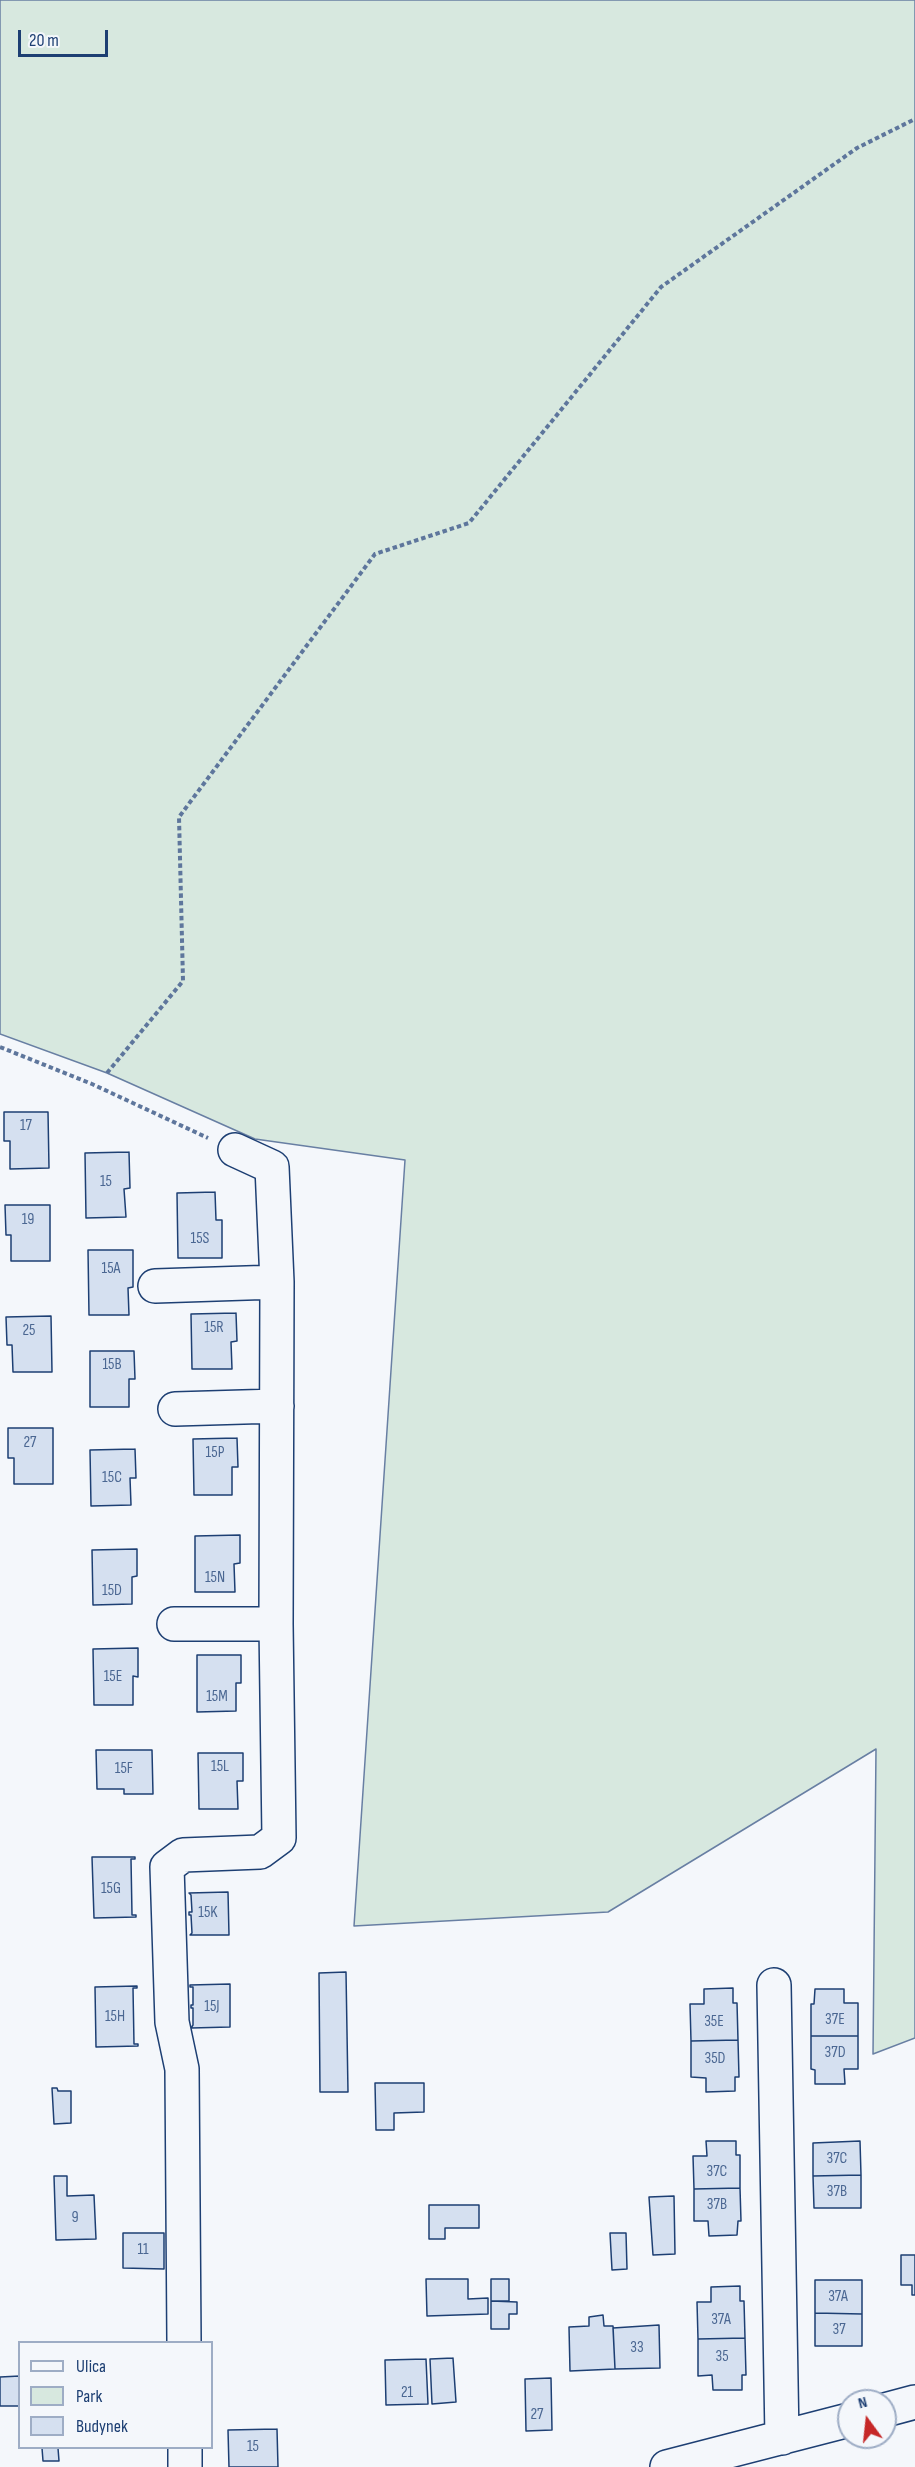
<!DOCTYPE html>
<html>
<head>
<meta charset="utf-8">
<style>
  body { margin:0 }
  #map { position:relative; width:915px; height:2467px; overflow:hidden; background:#f4f7fb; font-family:"Sofia Sans Condensed",sans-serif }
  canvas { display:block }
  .legend { position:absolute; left:18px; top:2341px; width:195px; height:108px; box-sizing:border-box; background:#f4f7fb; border:2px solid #9eadc5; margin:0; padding:8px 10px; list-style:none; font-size:18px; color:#1d3f73 }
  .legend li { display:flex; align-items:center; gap:12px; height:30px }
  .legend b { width:30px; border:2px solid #9eadc5 }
  .north { position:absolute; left:837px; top:2389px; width:60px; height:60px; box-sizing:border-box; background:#f4f7fb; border:2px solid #9eadc5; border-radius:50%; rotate:345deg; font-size:16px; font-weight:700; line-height:24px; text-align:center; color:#1d3f73 }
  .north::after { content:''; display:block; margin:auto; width:21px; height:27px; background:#c62828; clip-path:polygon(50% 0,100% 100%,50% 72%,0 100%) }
  .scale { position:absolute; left:18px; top:30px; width:90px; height:27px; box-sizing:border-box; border:3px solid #1d3f73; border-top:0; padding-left:8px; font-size:18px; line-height:21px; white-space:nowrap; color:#1d3f73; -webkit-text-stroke:4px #f4f7fb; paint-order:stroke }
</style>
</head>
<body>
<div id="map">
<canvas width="915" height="2467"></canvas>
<ul class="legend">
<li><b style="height:8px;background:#f4f7fb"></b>Ulica</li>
<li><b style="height:16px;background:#d7e8df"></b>Park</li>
<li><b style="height:16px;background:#d5e0f0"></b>Budynek</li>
</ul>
<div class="north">N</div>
<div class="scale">20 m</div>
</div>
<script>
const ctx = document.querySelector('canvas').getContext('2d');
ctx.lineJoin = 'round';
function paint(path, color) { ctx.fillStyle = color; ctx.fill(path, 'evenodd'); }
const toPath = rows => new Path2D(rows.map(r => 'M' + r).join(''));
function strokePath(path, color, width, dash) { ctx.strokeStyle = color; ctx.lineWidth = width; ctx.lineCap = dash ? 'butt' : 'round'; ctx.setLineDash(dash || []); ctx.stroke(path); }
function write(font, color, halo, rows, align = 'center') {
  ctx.font = font + ' "Sofia Sans Condensed",sans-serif'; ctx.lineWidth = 4.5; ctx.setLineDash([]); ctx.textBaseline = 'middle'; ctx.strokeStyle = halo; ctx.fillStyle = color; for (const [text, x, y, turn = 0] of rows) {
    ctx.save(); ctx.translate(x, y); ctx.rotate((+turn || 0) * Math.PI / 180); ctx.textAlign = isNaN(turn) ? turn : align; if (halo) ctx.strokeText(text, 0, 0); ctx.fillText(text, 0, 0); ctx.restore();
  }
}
const green = toPath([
  [0,0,915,0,915,2038,873,2054,876,1749,608,1912,354,1926,405,1160,255,1139,107,1073,0,1034,0,0]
]);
paint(green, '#d7e8df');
strokePath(green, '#687fa3', 1.5);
const building = toPath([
  [4,1112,48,1112,49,1168,10,1169,10,1141,4,1141,4,1112],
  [129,1152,130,1188,124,1189,126,1217,86,1218,85,1153,129,1152],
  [215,1192,216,1220,222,1220,222,1258,178,1258,177,1193,215,1192],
  [5,1205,50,1205,50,1261,11,1261,11,1235,6,1235,5,1205],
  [88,1250,133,1250,133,1287,128,1288,129,1315,89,1315,88,1250],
  [236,1313,237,1341,231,1342,232,1369,192,1369,191,1314,236,1313],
  [51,1316,52,1372,13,1372,12,1345,7,1345,6,1317,51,1316],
  [90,1351,134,1351,135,1379,129,1379,129,1407,90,1407,90,1351],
  [8,1428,53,1428,53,1484,14,1484,14,1458,8,1458,8,1428],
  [237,1438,238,1467,232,1467,232,1495,194,1495,193,1439,237,1438],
  [135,1449,136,1478,130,1478,131,1505,91,1506,90,1450,135,1449],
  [240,1535,240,1563,234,1564,235,1592,195,1592,195,1536,240,1535],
  [137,1549,137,1576,132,1577,132,1604,93,1605,92,1550,137,1549],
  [138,1648,138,1677,133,1676,133,1705,94,1705,93,1649,138,1648],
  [197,1655,241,1655,241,1683,236,1683,236,1711,197,1712,197,1655],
  [96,1750,152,1750,153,1794,124,1794,124,1789,97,1789,96,1750],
  [198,1753,243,1753,243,1781,237,1781,238,1809,199,1809,198,1753],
  [92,1857,135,1857,135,1859,131,1859,132,1915,136,1915,136,1917,94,1918,92,1857],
  [228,1892,229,1935,190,1935,192,1933,191,1915,189,1915,189,1912,192,1912,191,1895,189,1893,228,1892],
  [346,1972,348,2092,320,2092,319,1973,346,1972],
  [230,1984,230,2027,191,2028,193,2025,193,2008,191,2008,191,2005,193,2005,193,1987,190,1987,190,1985,230,1984],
  [137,1986,137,1988,133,1988,134,2044,138,2044,138,2046,96,2047,95,1987,137,1986],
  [733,1988,733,2003,737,2003,738,2040,691,2041,690,2004,704,2004,704,1989,733,1988],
  [815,1989,844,1989,844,2003,858,2003,858,2036,811,2036,811,2004,814,2004,815,1989],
  [811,2036,858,2036,858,2069,844,2069,845,2084,815,2084,815,2070,811,2069,811,2036],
  [738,2040,739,2077,735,2077,735,2091,706,2092,706,2078,691,2077,691,2041,738,2040],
  [375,2083,424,2083,424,2112,394,2113,394,2130,376,2130,375,2083],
  [52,2088,57,2088,58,2091,71,2091,71,2123,54,2124,52,2088],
  [706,2141,736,2141,736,2155,740,2155,740,2188,694,2189,693,2156,707,2156,706,2141],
  [860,2141,861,2175,813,2176,813,2143,860,2141],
  [861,2175,861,2208,814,2208,813,2176,861,2175],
  [54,2176,67,2176,67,2196,94,2195,96,2239,56,2240,54,2176],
  [740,2188,741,2221,738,2221,737,2235,709,2236,708,2221,694,2221,694,2189,740,2188],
  [674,2196,675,2254,653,2255,649,2197,674,2196],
  [429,2205,479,2205,479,2228,445,2228,445,2239,429,2239,429,2205],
  [123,2233,164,2233,164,2269,123,2268,123,2233],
  [610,2233,626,2233,627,2269,612,2270,610,2233],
  [901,2255,915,2255,915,2295,912,2295,912,2285,901,2285,901,2255],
  [426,2279,468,2279,468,2299,488,2298,488,2314,427,2316,426,2279],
  [491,2279,509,2279,509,2301,491,2301,491,2279],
  [815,2280,862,2280,862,2314,815,2313,815,2280],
  [740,2286,740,2301,744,2301,745,2338,698,2339,697,2302,711,2302,711,2287,740,2286],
  [491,2301,517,2302,517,2314,509,2314,509,2329,491,2329,491,2301],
  [815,2313,862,2314,862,2346,815,2346,815,2313],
  [603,2315,604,2326,613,2326,615,2369,570,2371,569,2327,589,2326,589,2317,603,2315],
  [659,2325,660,2368,615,2369,613,2328,659,2325],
  [745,2338,746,2375,742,2375,742,2390,713,2390,712,2375,698,2376,698,2339,745,2338],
  [453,2358,456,2402,432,2404,430,2359,453,2358],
  [426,2359,428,2404,386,2405,385,2360,426,2359],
  [20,2376,20,2406,0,2406,0,2377,20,2376],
  [551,2378,552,2430,526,2431,525,2379,551,2378],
  [277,2429,278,2467,229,2467,228,2430,277,2429],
  [42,2448,58,2448,59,2461,43,2461,42,2448]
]);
paint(building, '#d5e0f0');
strokePath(building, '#1d3f73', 1.5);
const minor = toPath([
  [155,1286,277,1282],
  [175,1409,277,1406],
  [174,1624,276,1624],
  [774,1985,782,2438],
  [184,2342,182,2069,172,2022,167,1867,183,1855,260,1852,279,1838,276,1624,277,1282,272,1167,235,1150],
  [885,2410,915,2402],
  [185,2448,185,2467],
  [667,2467,849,2420]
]);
strokePath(minor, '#1d3f73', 36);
strokePath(toPath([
  [0,1047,92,1084,208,1138],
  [107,1073,183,981,179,817,375,554,469,523,661,287,857,148,915,119]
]), '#5e769c', 4, [4.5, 3]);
strokePath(minor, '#f4f7fb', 33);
write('16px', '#4b6792', null, [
  ["17",26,1126],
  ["15",106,1182],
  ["19",28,1220],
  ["15S",200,1239],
  ["15A",111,1269],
  ["15R",214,1328],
  ["25",29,1331],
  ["15B",112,1365],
  ["27",30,1443],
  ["15P",215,1453],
  ["15C",112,1478],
  ["15N",215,1578],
  ["15D",112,1591],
  ["15E",113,1677],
  ["15M",217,1697],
  ["15L",220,1767],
  ["15F",124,1769],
  ["15G",111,1889],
  ["15K",208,1913],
  ["15J",212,2007],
  ["15H",115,2017],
  ["37E",835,2020],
  ["35E",714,2022],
  ["37D",835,2053],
  ["35D",715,2059],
  ["37C",837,2159],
  ["37C",717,2172],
  ["37B",837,2192],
  ["37B",717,2205],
  ["9",75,2218],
  ["11",143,2250],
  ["37A",838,2297],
  ["37A",721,2320],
  ["37",839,2330],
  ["33",637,2348],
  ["35",722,2357],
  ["21",407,2393],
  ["27",537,2415],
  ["15",253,2447]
]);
</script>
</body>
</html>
